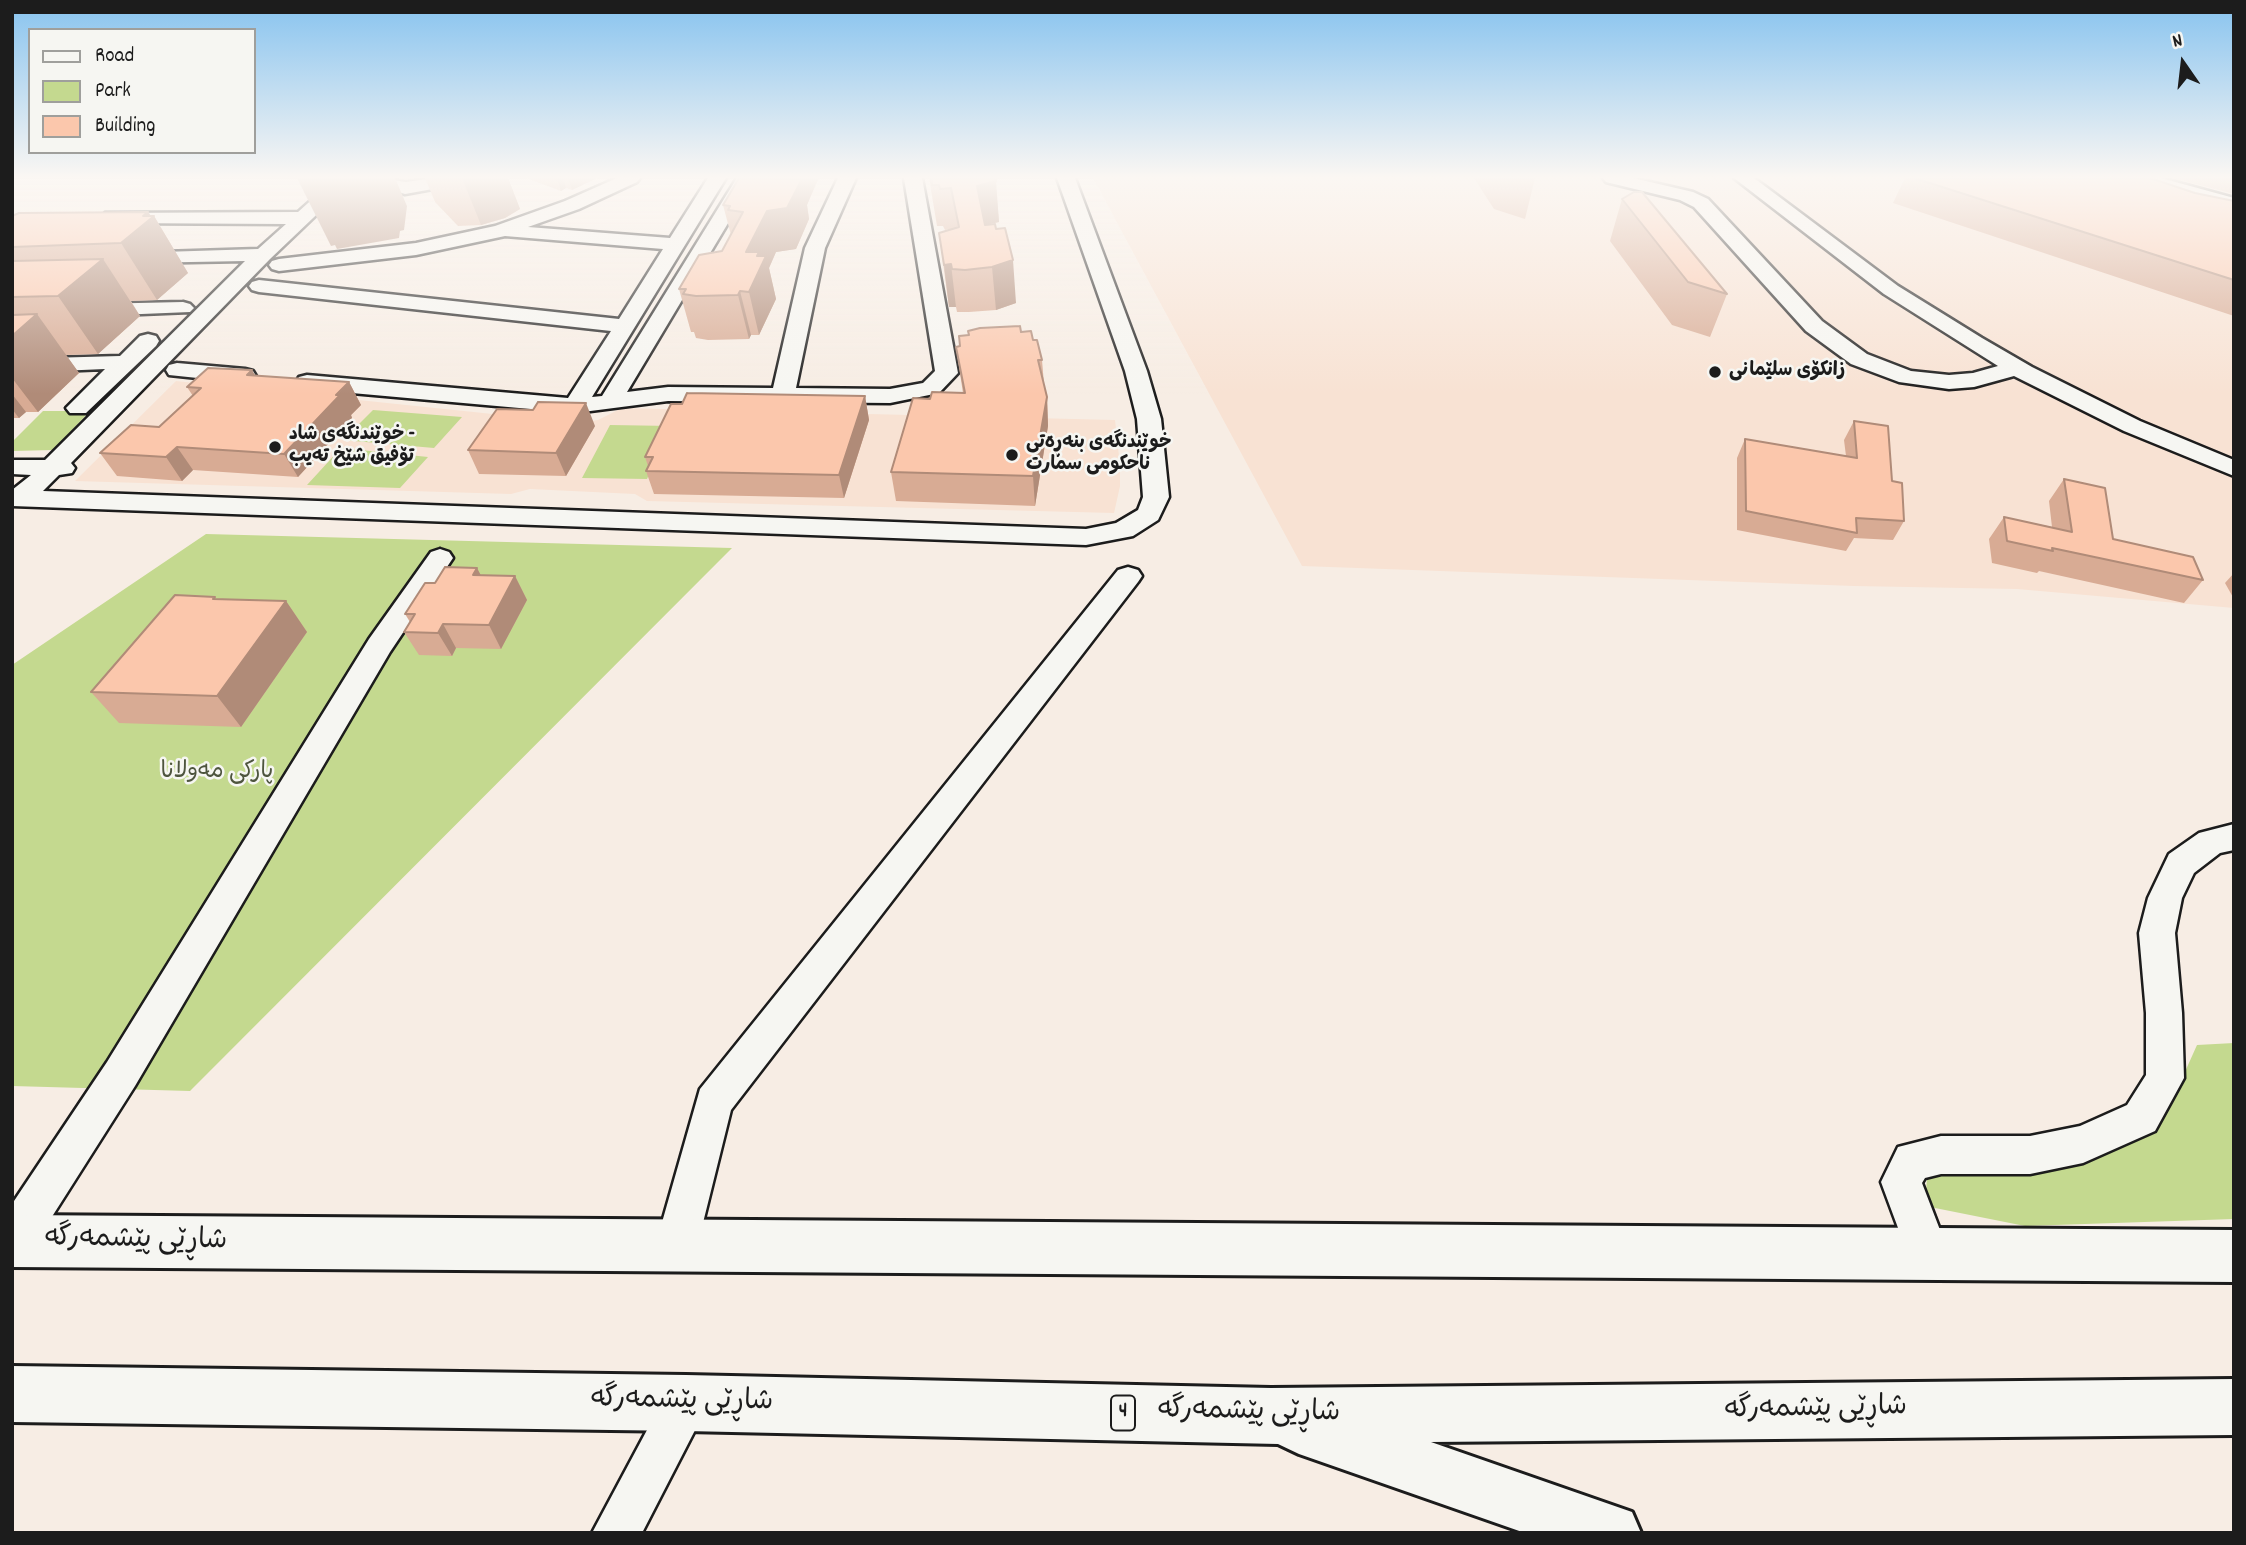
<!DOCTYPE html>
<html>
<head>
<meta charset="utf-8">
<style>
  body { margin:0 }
  #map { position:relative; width:2246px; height:1545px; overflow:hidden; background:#f7ede4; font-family:Dekko,sans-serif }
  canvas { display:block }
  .frame { position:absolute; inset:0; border:14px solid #1c1c1c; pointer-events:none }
  .legend { position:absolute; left:28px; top:28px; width:228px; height:126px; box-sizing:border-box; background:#f6f6f2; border:2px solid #9f9f9c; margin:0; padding:9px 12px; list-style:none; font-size:21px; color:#1c1c1c }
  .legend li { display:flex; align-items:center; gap:14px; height:35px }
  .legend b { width:35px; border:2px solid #9f9f9c }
  .north { position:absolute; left:2148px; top:28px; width:70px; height:70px; -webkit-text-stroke:5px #f6f6f2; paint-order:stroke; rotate:346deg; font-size:19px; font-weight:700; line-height:28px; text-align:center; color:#1c1c1c }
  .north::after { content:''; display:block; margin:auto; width:24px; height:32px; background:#1c1c1c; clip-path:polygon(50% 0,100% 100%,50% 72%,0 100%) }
</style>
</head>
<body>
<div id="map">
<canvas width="2246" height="1545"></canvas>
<div class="frame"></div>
<ul class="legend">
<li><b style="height:9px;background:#f6f6f2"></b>Road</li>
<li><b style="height:19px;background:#c4d98f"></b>Park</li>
<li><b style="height:19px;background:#fbc7ac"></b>Building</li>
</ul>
<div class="north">N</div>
</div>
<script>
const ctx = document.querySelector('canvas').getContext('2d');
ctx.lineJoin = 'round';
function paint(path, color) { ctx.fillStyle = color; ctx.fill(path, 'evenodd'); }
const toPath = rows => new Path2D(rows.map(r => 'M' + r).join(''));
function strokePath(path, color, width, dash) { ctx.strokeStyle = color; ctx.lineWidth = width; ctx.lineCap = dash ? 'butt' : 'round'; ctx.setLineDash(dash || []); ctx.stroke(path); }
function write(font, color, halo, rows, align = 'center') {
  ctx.font = font + ' Dekko,"Playpen Sans Arabic",sans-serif'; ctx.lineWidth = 5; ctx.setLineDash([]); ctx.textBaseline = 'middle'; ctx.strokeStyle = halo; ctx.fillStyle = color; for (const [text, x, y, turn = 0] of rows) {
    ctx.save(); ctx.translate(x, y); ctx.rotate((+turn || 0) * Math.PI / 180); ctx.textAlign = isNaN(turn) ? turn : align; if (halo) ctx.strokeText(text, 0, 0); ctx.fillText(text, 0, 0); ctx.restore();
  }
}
paint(toPath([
  [1093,178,2234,178,2234,608,2017,589,1854,586,1302,566],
  [176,381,579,423,598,420,622,408,1115,420,1120,466,1120,486,1114,513,647,501,635,494,530,489,511,494,75,481]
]), '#f8e2d3');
paint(toPath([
  [373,410,462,417,434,448,343,440],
  [43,411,90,411,53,450,12,451,12,442],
  [610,425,672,426,647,479,582,478],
  [341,448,428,457,400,488,307,485],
  [206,534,732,548,190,1091,12,1086,12,665],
  [2234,1043,2234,1219,2025,1226,1925,1206,1927,1178,2063,1160,2135,1141,2175,1094,2197,1045]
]), '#c4d98f');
const minor = toPath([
  [336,178,355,178,270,259,71,463,75,468,72,473,59,475,43,491,1086,529,1116,523,1138,510,1143,497,1137,419,1125,371,1057,178,1075,178,1147,371,1161,419,1169,497,1158,520,1133,536,1086,545,12,506,12,490,31,475,12,474,12,460,45,460,245,261,137,263,130,261,127,257,130,253,258,249,286,224,112,223,105,221,102,217,105,213,298,212,336,178],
  [380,178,406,182,434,178,475,178,466,183,405,194,379,186,376,182,380,178],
  [617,178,640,178,637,182,579,209,528,227,670,238,708,178,726,178,592,397,602,396,737,178,755,178,627,392,668,387,773,388,805,248,838,178,856,178,825,248,796,388,890,389,923,383,935,371,904,178,922,178,958,373,939,393,890,403,668,401,575,413,307,389,299,387,296,382,299,377,307,375,568,398,611,331,259,292,252,290,249,286,252,282,259,280,619,319,663,249,505,236,416,255,279,271,272,269,269,265,272,261,279,259,416,243,495,226,565,201,617,178],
  [1603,178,1633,178,1693,192,1708,199,1822,321,1867,354,1911,371,1949,375,1973,373,1998,366,1884,294,1734,178,1754,178,1898,286,1982,338,2032,367,2140,421,2234,460,2234,476,2124,431,2014,376,1974,387,1949,389,1899,382,1851,364,1806,331,1694,207,1680,200,1606,182,1603,178],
  [2133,178,2161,178,2234,198,2234,210,2136,182,2133,178],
  [183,302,190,304,194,308,190,312,93,316,86,314,82,310,86,306,93,304,183,302],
  [148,334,156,336,159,341,156,346,86,413,70,413,66,408,105,369,12,373,12,359,120,356,140,336,148,334],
  [177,363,245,369,253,371,256,376,253,381,245,383,169,375,166,370,169,365,177,363],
  [440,549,449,552,453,558,390,652,135,1086,27,1256,12,1262,12,1204,107,1062,369,639,431,552,440,549],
  [1128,567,1138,570,1142,576,1138,582,731,1110,697,1247,691,1262,676,1268,661,1262,655,1247,700,1089,1118,570,1128,567],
  [2234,824,2234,850,2220,853,2194,873,2182,898,2175,933,2182,1013,2184,1078,2155,1131,2083,1163,2030,1174,1941,1174,1925,1178,1922,1183,1950,1256,1944,1271,1929,1277,1914,1271,1881,1182,1898,1147,1941,1136,2030,1136,2080,1126,2127,1105,2146,1075,2146,1013,2139,933,2148,898,2169,854,2199,833,2234,824],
  [686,1380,702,1387,709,1403,642,1533,592,1533,670,1387,686,1380]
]);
const highway = toPath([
  [12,1215,2234,1230,2234,1282,12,1267,12,1215],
  [12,1366,686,1375,1271,1388,2234,1379,2234,1435,1431,1442,1632,1512,1641,1533,1525,1533,1299,1454,1278,1444,686,1431,12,1422,12,1366]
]);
strokePath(minor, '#1c1c1c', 5);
strokePath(highway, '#1c1c1c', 6);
paint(minor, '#f6f6f2');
paint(highway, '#f6f6f2');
paint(toPath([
  [425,178,508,178,520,209,505,218,481,225,458,226,435,202],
  [526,178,597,178,572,190,566,188,561,191],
  [739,178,826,178,819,178,807,205,809,219,796,249,776,252,769,268,776,299,759,335,751,335,749,339,708,340,696,338,694,332,691,332,679,289,722,251,731,235,723,205],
  [929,178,995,178,999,222,986,225,1016,303,996,310,969,312,957,312,956,307,949,307,939,233,951,229,945,230,943,226,937,226],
  [1474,178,1535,178,1525,219,1494,209],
  [1905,178,2150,178,2195,193,2234,201,2234,316,1893,203],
  [2173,178,2234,178,2234,194],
  [1622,199,1727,294,1710,337,1672,325,1610,241],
  [148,212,151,216,154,216,188,273,157,300,131,301,140,316,98,354,66,355,79,373,38,412,26,412,19,418,12,418,12,216],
  [1021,332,1033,340,1042,360,1044,384,1047,397,1048,426,1035,506,896,501,891,472,930,399,963,393,956,347],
  [255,376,349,382,361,405,351,415,352,418,298,477,193,470,182,481,117,476,100,453,159,427,193,396,187,387],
  [865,396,869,420,844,498,654,494,646,471,648,466,645,457],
  [1854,421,1892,481,1904,521,1893,540,1854,538,1846,551,1737,530,1737,458,1745,439,1846,456,1844,440],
  [595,426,566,476,479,474,468,450],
  [2064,479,2113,539,2203,580,2184,603,2039,571,2037,573,1992,563,1989,539,2004,517,2052,527,2049,501],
  [477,568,481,576,515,576,527,600,501,649,456,648,452,656,419,655,404,632,410,622,405,614,435,583],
  [2234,573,2234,599,2225,583],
  [217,600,286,601,307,632,241,727,119,723,91,692]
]), '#d8ab94');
paint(toPath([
  [297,178,395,178,407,206,404,230,400,231,399,238,337,249,335,245,331,246],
  [462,178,508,178,520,209,505,218,481,225],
  [557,178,563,178,566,188,561,191],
  [568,178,597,178,572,190],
  [793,178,818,178,807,205,809,219,796,249,776,252,769,268,776,299,759,335,749,292,746,252,767,211],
  [996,181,999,222,980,226,977,186],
  [148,212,152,218,154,216,188,273,157,300,121,243,143,216],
  [103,259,140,316,98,354,58,296],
  [1013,260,1016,303,996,310,992,267],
  [951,264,956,307,949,307,944,265],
  [740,291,751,335,749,339,738,295],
  [37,314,79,373,38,412,12,378,12,336],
  [252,370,266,393,247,375],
  [349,382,361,405,351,415,352,418,298,477,284,454],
  [12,394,26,412,19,418,12,409],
  [865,396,869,420,844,498,839,475],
  [1047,397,1048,426,1035,506,1033,476],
  [586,403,595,426,566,476,556,453],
  [177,447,193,470,182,481,166,457],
  [477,568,489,591,473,575],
  [515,576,527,600,501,649,489,625],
  [286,601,307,632,241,727,217,696],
  [443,624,456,648,452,656,438,633]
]), '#b08b78');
const building = toPath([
  [739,178,802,179,787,208,767,211,746,252,759,252,757,256,766,256,749,292,740,291,738,295,696,296,683,294,686,289,679,289,699,255,722,251,743,212,728,210,730,206,723,205,739,178],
  [931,178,995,178,996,181,977,186,985,225,995,224,996,229,1005,228,1013,260,992,267,965,270,952,269,951,264,944,265,939,233,959,227,951,188,940,189,939,185,932,185,931,178],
  [1914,178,2150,178,2195,193,2234,201,2234,280,1914,178],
  [1634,192,1642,192,1727,294,1688,282,1622,199,1634,192],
  [148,212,143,216,154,216,121,243,12,247,12,216,19,213,148,212],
  [103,259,58,296,12,297,12,261,103,259],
  [37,314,12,336,12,315,37,314],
  [1020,326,1021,332,1031,331,1033,340,1037,340,1042,360,1038,360,1047,397,1033,476,891,472,913,398,930,399,932,392,965,393,956,347,960,346,959,336,969,335,968,331,980,328,1020,326],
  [208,368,252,370,247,375,349,382,336,395,340,395,284,454,177,447,166,457,100,453,131,425,159,427,201,388,187,387,208,368],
  [687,393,865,396,839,475,646,471,653,457,645,457,671,404,682,404,687,393],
  [538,402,586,403,556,453,468,450,497,409,533,410,538,402],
  [1854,421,1888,426,1892,481,1902,483,1904,521,1856,518,1857,533,1746,511,1745,439,1857,458,1854,421],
  [2064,479,2105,488,2113,539,2193,557,2203,580,2052,548,2053,551,2007,541,2004,517,2072,532,2064,479],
  [445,567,477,568,473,575,515,576,489,625,443,624,438,633,404,632,415,614,405,614,425,583,435,583,445,567],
  [175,595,215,597,213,599,286,601,217,696,91,692,175,595]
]);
paint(building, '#fbc7ac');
strokePath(building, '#b08b78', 2);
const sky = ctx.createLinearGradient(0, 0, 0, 394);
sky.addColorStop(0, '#87c3ef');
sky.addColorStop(0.45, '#fbf7f3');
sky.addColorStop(1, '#fbf7f300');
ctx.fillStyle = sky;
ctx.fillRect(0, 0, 2246, 394);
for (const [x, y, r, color] of [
  [1715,372,7,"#1c1c1c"],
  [275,447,7,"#1c1c1c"],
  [1012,455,7,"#1c1c1c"]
]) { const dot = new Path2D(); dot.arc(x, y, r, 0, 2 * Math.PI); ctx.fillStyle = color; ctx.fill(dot); strokePath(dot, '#f6f6f2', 2.5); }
write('bold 19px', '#1c1c1c', '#f6f6f2', [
  ["زانکۆی سلێمانی",1729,372],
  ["خوێندنگەی شاد -",289,436],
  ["تۆفیق شێخ تەیب",289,458],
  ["خوێندنگەی بنەڕەتی",1026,444],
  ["ناحکومی سمارت",1026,466]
], 'left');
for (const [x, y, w] of [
  [1123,1413,24]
]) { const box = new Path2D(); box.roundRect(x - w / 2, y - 17.5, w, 35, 5); ctx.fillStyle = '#f6f6f2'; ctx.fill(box); strokePath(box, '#1c1c1c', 2); }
write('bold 21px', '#1c1c1c', null, [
  ["4",1123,1413]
]);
write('23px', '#4e553e', '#f6f6f2', [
  ["پارکی مەولانا",217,774]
]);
write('28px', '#1c1c1c', '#f6f6f2', [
  ["شاڕێی پێشمەرگە",136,1242,1],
  ["شاڕێی پێشمەرگە",682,1403,1],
  ["شاڕێی پێشمەرگە",1816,1411,-1],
  ["شاڕێی پێشمەرگە",1249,1414,1]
]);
</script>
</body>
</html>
